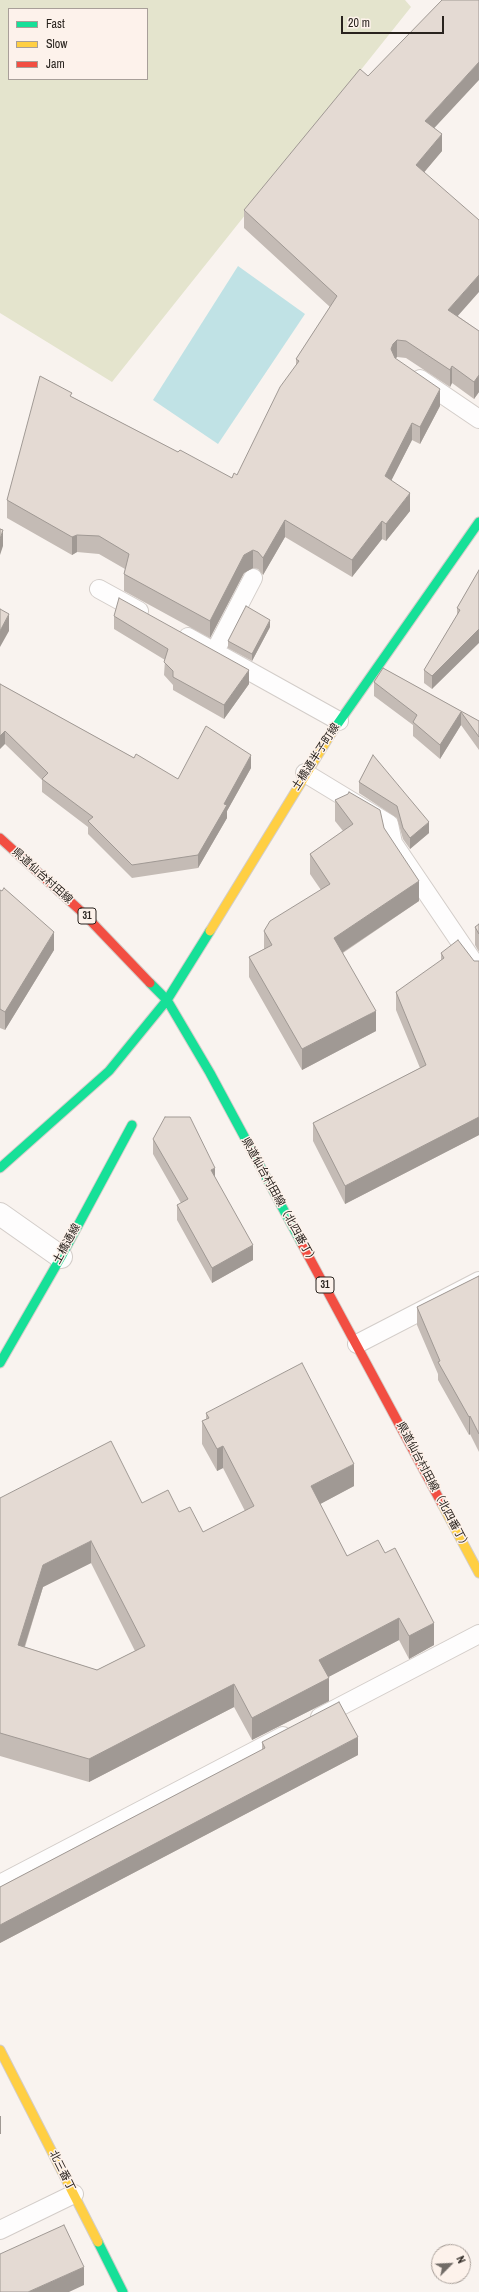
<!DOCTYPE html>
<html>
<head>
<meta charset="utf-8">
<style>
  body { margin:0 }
  #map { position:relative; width:479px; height:2292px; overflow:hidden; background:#f9f3ef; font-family:"Archivo Narrow",sans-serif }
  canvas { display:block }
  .legend { position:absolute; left:8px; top:8px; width:140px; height:72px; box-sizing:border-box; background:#fdf2eb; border:1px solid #a89f99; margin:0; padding:5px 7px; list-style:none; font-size:12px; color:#29231e }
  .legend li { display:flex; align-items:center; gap:8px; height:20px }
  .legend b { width:20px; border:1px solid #a89f99 }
  .north { position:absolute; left:431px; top:2244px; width:40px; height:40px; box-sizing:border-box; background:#fdf2eb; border:1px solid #a89f99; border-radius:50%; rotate:66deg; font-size:11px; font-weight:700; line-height:16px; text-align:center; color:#29231e }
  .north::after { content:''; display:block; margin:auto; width:14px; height:18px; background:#726c67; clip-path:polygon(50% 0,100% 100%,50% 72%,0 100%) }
  .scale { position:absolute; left:341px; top:16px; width:103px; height:18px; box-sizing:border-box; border:2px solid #29231e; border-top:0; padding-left:5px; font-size:12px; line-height:14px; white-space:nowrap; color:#29231e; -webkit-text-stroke:3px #fdf2eb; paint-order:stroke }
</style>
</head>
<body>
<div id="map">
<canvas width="479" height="2292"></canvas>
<ul class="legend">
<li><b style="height:5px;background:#16e098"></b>Fast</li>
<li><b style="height:5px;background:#ffcf43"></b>Slow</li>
<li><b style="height:5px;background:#f24e42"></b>Jam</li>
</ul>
<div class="north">N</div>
<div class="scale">20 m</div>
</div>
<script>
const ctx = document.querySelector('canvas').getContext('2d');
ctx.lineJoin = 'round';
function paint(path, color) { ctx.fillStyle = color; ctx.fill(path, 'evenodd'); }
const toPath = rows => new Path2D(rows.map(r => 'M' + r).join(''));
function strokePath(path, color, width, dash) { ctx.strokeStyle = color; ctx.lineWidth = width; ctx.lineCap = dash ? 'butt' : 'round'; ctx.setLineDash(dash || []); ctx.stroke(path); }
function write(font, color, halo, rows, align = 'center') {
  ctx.font = font + ' "Archivo Narrow","Noto Sans JP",sans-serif'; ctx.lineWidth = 3; ctx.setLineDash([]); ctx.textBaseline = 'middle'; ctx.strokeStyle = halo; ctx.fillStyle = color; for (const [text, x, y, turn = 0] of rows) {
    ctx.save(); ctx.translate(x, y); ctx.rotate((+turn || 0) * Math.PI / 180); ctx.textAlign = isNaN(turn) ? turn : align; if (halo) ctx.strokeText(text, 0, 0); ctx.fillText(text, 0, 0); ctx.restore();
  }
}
paint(toPath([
  [0,0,405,0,411,7,112,382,0,313],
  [9,9,147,9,147,79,9,79]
]), '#e4e4cd');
paint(toPath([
  [238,266,305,314,218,444,153,400]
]), '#c0e2e5');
const lane = toPath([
  [420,379,479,419],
  [99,589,139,611],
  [188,637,339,721],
  [215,651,253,578],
  [305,773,389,824,393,843,479,970],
  [357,1344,479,1281],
  [320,1717,479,1634],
  [0,1884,283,1736],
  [0,2230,74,2194]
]);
const street = toPath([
  [0,1214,61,1257]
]);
const fast = toPath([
  [332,732,479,522],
  [150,983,167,1000,210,1073,302,1244],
  [0,1168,109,1071,167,1000,210,931],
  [0,1363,61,1257,132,1125],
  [98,2242,123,2292]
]);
const slow = toPath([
  [210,931,332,732],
  [442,1504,479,1573],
  [0,2050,98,2242]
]);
const jam = toPath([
  [0,838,83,913,150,983],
  [302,1244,442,1504]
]);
strokePath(lane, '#d3cdc9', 20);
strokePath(street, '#d3cdc9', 24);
strokePath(fast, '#d3cdc9', 11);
strokePath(slow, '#d3cdc9', 11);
strokePath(jam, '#d3cdc9', 11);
strokePath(lane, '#fefdfd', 18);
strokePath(street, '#fefdfd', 22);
strokePath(fast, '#16e098', 9);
strokePath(slow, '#ffcf43', 9);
strokePath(jam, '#f24e42', 9);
paint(toPath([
  [434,128,442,151,424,172,458,316,479,331,479,392,474,399,452,383,450,387,406,358,397,357,395,359,440,406,420,444,412,440,391,480,410,511,386,541,382,539,352,577,285,537,263,575,258,569,253,568,244,573,210,638,124,591,124,574,125,569,99,554,77,552,72,555,7,518,7,500,72,397,178,452,232,478,237,475,296,365,296,359,330,307,244,228,244,210],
  [479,570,432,689,424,683,424,670,457,615,457,608],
  [114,616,249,684,224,719,173,690,173,685,164,675,165,660,114,629],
  [270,627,252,661,228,648,228,641],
  [383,668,479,721,479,750,461,725,440,759,413,736,413,725,374,696,374,682],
  [0,684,134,758,178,779,251,768,227,811,227,818,198,868,132,878,88,834,88,827,42,792,42,780,5,744],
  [373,755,429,833,410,849,403,839,397,818,359,793,359,782],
  [335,800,384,828,419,901,343,953,376,1031,302,1070,249,977,249,957,264,949,264,931,321,890,310,874,310,854,343,831,335,821],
  [0,890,54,950,5,1030,0,1028],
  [479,924,479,952,475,945,475,927],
  [441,953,474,961,479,961,479,1135,345,1204,313,1141,313,1123,420,1068,396,1010,396,992,441,961],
  [153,1139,215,1177,253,1260,212,1283,177,1220,177,1205,181,1203,153,1154],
  [479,1276,479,1452,470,1434,469,1435,438,1380,438,1374,417,1325,417,1307],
  [206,1413,354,1486,320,1504,347,1556,385,1553,434,1645,409,1659,399,1640,328,1677,329,1701,252,1740,234,1707,89,1782,0,1756,0,1498,142,1503,179,1512,203,1532,245,1511,223,1468,217,1471,202,1444,202,1421,206,1419],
  [91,1563,135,1651,97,1670,25,1647,43,1587],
  [262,1742,358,1755,0,1943,0,1887,262,1750]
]), '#c4bbb5');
paint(toPath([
  [479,62,479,80,425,138,425,121],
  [442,134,442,151,416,182,416,165],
  [479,275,479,292,448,327,448,310],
  [397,340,397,357,393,361,391,349,393,344],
  [452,366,452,383,450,387,450,370],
  [479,375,479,392,474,399,474,382],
  [440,389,440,406,420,444,420,427],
  [412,423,412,440,385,493,385,476],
  [410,493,410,511,386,541,386,524],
  [285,520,285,537,263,575,263,558],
  [382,521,382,539,352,577,352,560],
  [3,530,3,546,0,555,0,539],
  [77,535,77,552,72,555,72,537],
  [253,550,253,568,244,573,210,638,210,621,244,555],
  [9,614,9,631,0,647,0,631],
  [270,620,270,627,252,661,252,654],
  [479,629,479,643,432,689,432,676],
  [249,670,249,684,224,719,224,705],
  [461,712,461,725,440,759,440,745],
  [5,731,5,744,0,749,0,736],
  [251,755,251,768,227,811,227,818,198,868,198,855,224,804],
  [429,822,429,833,410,849,410,838],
  [419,881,419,901,334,958,334,938],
  [54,932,54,950,5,1030,5,1012],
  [376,1011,376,1031,302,1070,302,1049],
  [479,1117,479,1135,345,1204,345,1186],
  [215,1168,215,1183,211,1170],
  [253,1245,253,1260,212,1283,212,1268],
  [470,1416,470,1434,469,1435,469,1417],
  [223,1446,223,1468,217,1471,217,1449],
  [354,1464,354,1486,311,1509,311,1486],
  [91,1541,91,1563,43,1587,18,1667,18,1645,43,1565],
  [399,1618,399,1640,319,1682,319,1660],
  [434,1623,434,1645,409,1659,409,1636],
  [329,1678,329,1701,252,1740,252,1718],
  [234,1684,234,1707,89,1782,89,1759],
  [358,1737,358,1755,0,1943,0,1925],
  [0,2116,1,2116,1,2134,0,2134],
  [84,2267,84,2285,69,2292,28,2292]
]), '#a09994');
const building = toPath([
  [442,0,479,0,479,62,425,121,442,134,416,165,479,220,479,275,448,310,479,331,479,375,474,382,452,366,450,370,406,341,397,340,393,344,391,349,395,358,440,389,420,427,412,423,385,476,410,493,386,524,382,521,352,560,285,520,263,558,258,552,253,550,244,555,210,621,124,574,129,554,99,536,77,535,72,537,7,500,40,376,72,393,70,396,178,452,180,450,232,478,234,473,237,475,280,387,299,361,296,359,337,296,244,210,360,69,368,76,442,0],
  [0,529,3,530,0,539,0,529],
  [479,570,479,629,432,676,424,670,460,610,457,608,479,570],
  [119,598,249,670,224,705,173,677,173,671,164,662,168,649,114,616,119,598],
  [246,606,270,620,252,654,228,641,246,606],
  [0,609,9,614,0,631,0,609],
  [383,668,479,721,479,737,461,712,440,745,413,722,417,715,374,682,383,668],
  [0,684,134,758,136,754,178,779,206,726,251,755,224,804,227,805,198,855,132,865,88,821,93,817,42,779,48,773,5,731,0,736,0,684],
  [373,755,429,822,410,838,403,828,397,806,359,782,373,755],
  [349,792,380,810,384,828,419,881,334,938,376,1011,302,1049,249,957,272,945,264,931,270,921,330,884,310,854,353,824,335,800,348,794,349,792],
  [4,888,54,932,5,1012,0,1009,0,890,2,891,4,888],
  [479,924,479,934,475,927,479,924],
  [458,940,474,961,479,961,479,1117,345,1186,313,1123,426,1065,396,992,444,958,441,953,458,940],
  [165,1117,190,1117,215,1168,211,1170,253,1245,212,1268,177,1205,188,1199,153,1139,165,1117],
  [479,1276,479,1434,470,1416,469,1417,438,1362,440,1361,417,1307,479,1276],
  [302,1363,354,1464,311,1486,347,1556,378,1540,385,1553,395,1548,434,1623,409,1636,399,1618,319,1660,329,1678,252,1718,234,1684,89,1759,0,1733,0,1498,111,1441,142,1503,168,1490,179,1512,190,1507,203,1532,254,1506,223,1446,217,1449,202,1421,209,1418,206,1413,302,1363],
  [91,1541,145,1646,97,1670,18,1645,43,1565,91,1541],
  [339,1702,358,1737,0,1925,0,1887,265,1748,262,1742,339,1702],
  [64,2225,84,2267,28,2292,0,2292,0,2254,64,2225]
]);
paint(building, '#e4dad3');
strokePath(building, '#a09994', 1);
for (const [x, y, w] of [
  [87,916,18],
  [325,1285,18]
]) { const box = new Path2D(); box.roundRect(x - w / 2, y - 8, w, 16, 3); ctx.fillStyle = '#fdf2eb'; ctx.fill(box); strokePath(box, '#29231e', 1); }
write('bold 10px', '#29231e', null, [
  ["31",87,916],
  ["31",325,1285]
]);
write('11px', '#29231e', '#fdf2eb', [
  ["土橋通半子町線",316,757,-57],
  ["県道仙台村田線",42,876,42],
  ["県道仙台村田線（北四番丁）",279,1201,61],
  ["土橋通線",67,1244,-61],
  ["県道仙台村田線（北四番丁）",433,1486,62],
  ["北三番丁",62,2171,63]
]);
</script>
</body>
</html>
